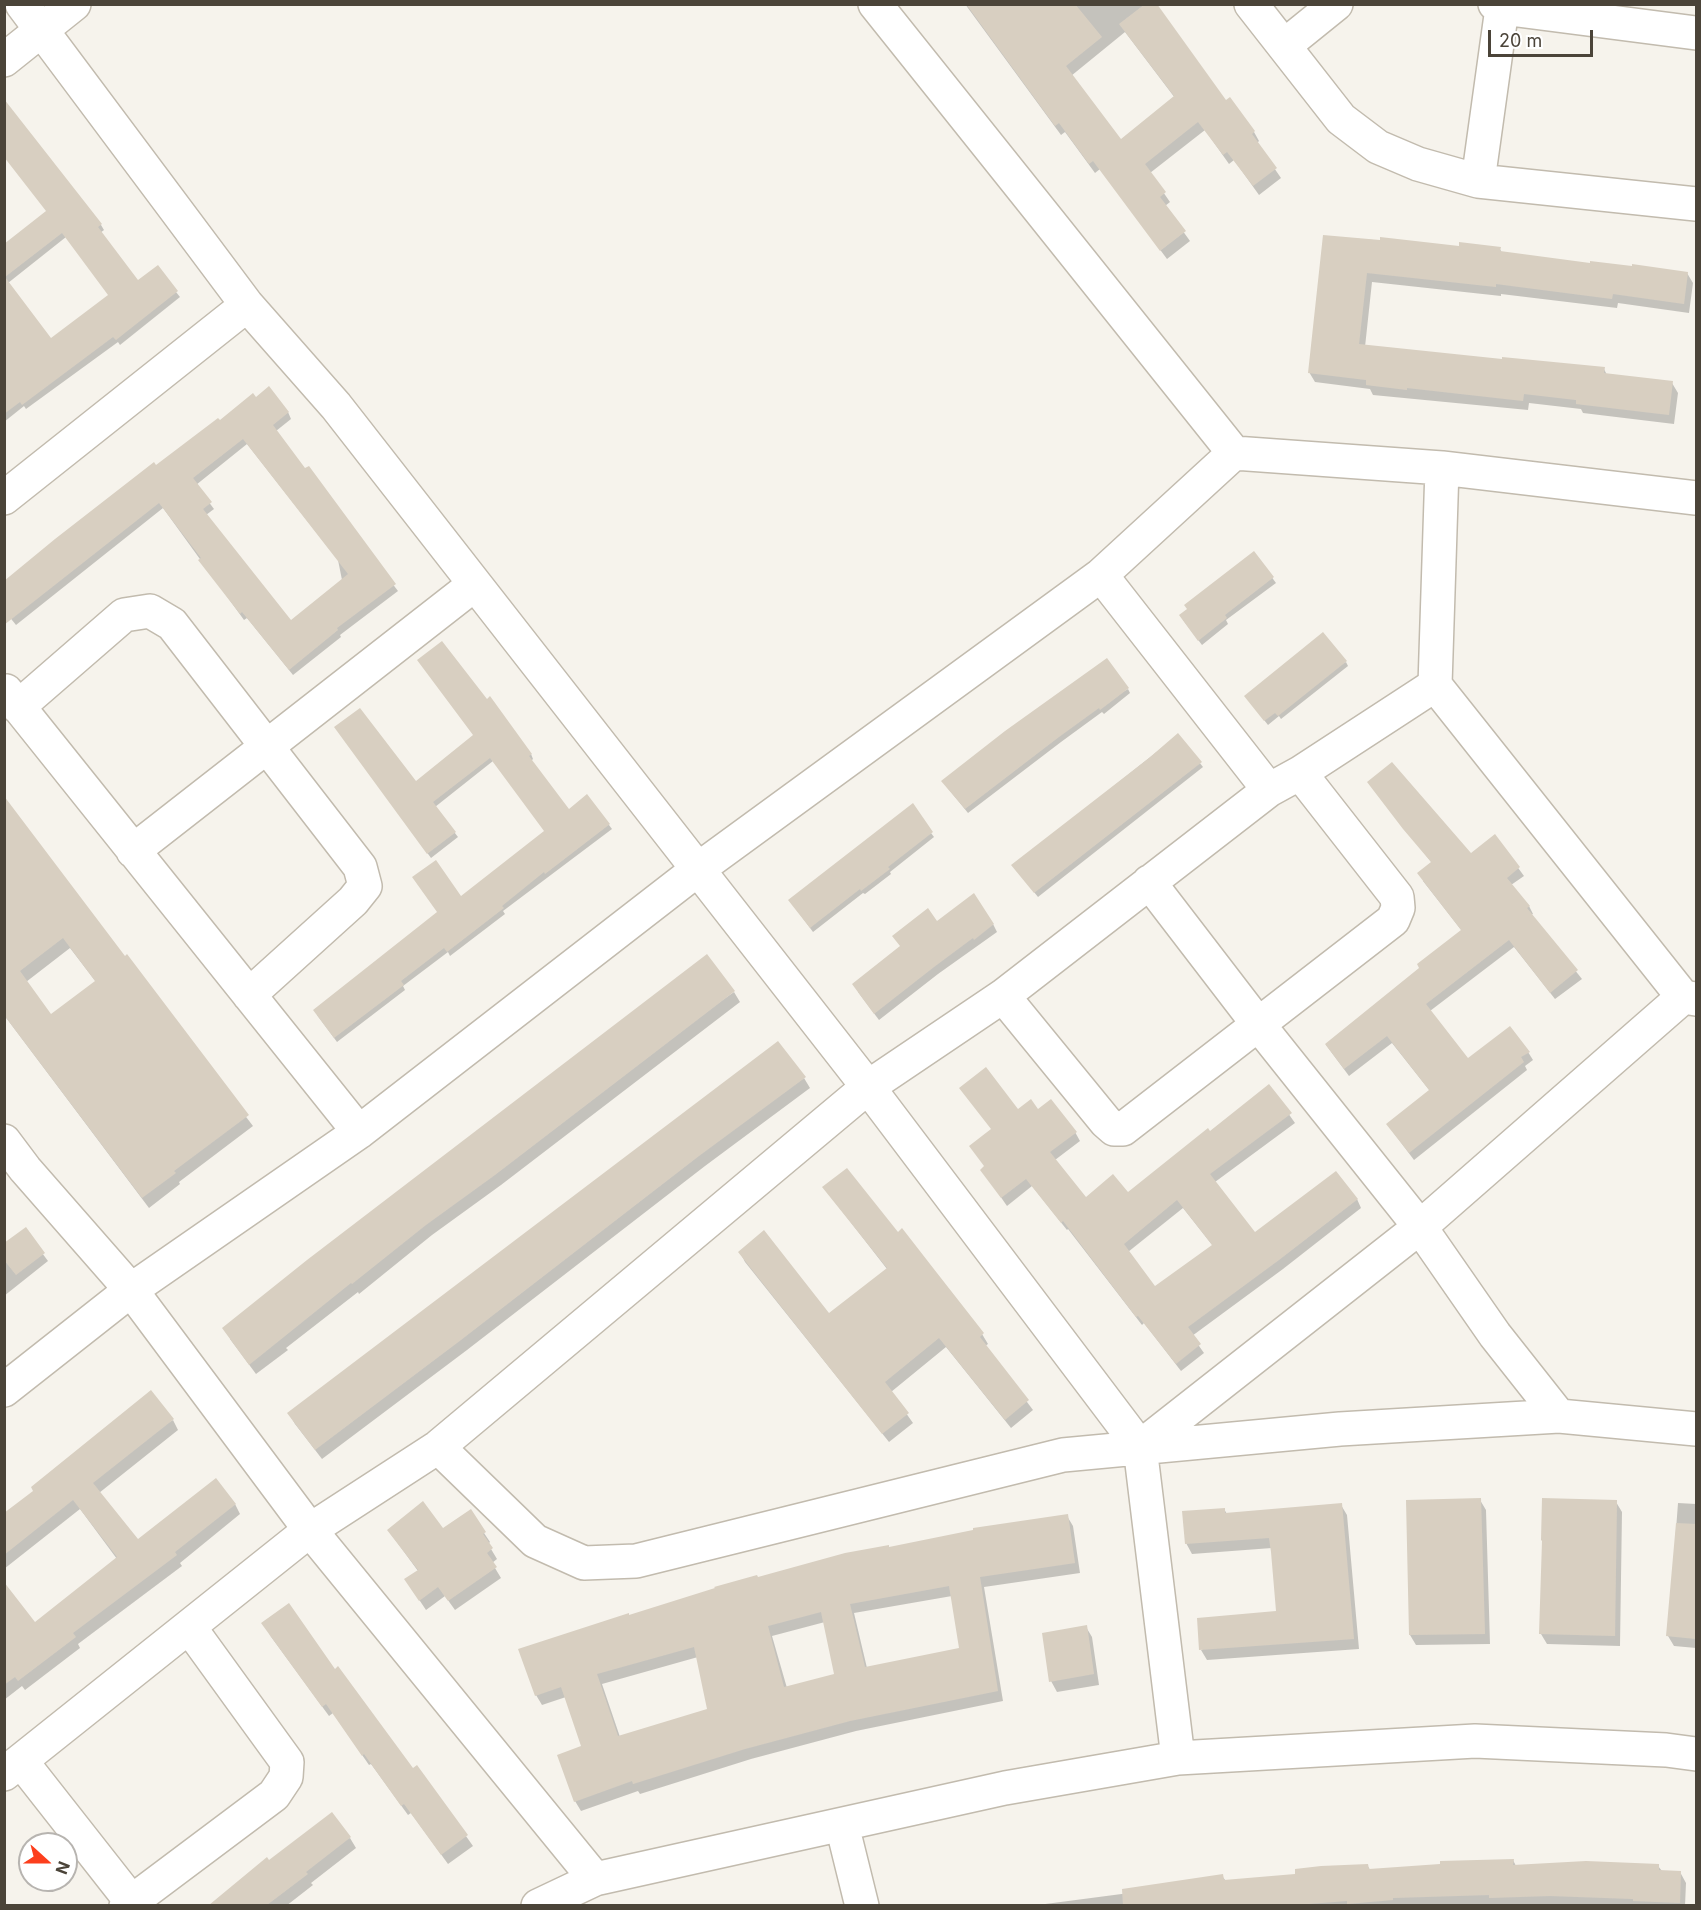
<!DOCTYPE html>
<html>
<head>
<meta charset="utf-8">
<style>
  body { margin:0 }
  #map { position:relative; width:1701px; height:1910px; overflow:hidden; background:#f6f3ec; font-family:Inter,sans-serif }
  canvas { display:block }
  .frame { position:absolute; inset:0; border:6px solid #4b4439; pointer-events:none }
  .north { position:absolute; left:18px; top:1832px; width:60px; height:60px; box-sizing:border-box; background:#fff; border:2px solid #b7b4b0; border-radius:50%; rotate:111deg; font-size:16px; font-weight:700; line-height:24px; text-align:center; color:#4b4439 }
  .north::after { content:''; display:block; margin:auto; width:21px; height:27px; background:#fc3f1d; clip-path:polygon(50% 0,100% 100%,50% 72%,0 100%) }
  .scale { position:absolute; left:1488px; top:30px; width:105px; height:27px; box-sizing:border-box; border:3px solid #4b4439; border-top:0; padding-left:8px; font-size:18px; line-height:21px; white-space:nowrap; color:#4b4439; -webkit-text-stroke:4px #fff; paint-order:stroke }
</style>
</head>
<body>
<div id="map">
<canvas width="1701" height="1910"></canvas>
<div class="frame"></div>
<div class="north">N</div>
<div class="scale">20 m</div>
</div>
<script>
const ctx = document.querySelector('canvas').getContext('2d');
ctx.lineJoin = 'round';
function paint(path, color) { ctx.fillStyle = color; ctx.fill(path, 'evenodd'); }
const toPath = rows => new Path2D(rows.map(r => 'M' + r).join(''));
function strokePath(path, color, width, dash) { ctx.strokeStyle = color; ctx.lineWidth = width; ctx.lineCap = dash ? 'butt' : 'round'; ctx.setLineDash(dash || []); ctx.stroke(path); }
paint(toPath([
  [965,4,1155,4,1226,102,1254,132,1259,141,1257,143,1281,178,1259,195,1234,160,1229,164,1205,130,1150,173,1170,202,1165,206,1190,241,1167,259,1100,169,1095,173,1065,132,1061,135],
  [1125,32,1175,98,1120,142,1071,76],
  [74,190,101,225,104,230,100,233,138,282,176,292,180,297,120,345,118,342,26,409,24,406,4,422,4,246],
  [66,237,110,296,51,340,8,283],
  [1324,236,1460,247,1500,249,1502,253,1591,264,1687,273,1693,283,1689,313,1618,303,1617,308,1501,294,1501,296,1372,282,1365,347,1604,369,1607,375,1672,383,1678,393,1674,424,1583,413,1581,409,1529,403,1528,410,1373,395,1370,389,1315,382,1309,372],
  [256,399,288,412,291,419,276,431,398,591,340,635,341,637,293,675,247,618,244,620,163,508,16,625,4,610,156,467,219,422],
  [247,444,338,560,342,580,290,622,206,515,214,509,196,485],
  [1254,553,1276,583,1226,620,1228,624,1202,645,1183,620],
  [1346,662,1348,666,1281,719,1279,716,1268,725,1249,701],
  [1128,689,1130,693,1104,714,1102,712,1061,742,968,813,946,786],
  [339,732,416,783,475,736,531,754,533,759,531,761,569,811,609,825,612,829,503,911,505,914,450,956,448,952,403,986,405,990,337,1042,317,1015,546,831,493,761,435,807,458,837,431,858],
  [1178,735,1203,767,1038,897,1013,866],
  [1374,790,1470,856,1495,836,1524,876,1511,885,1529,906,1533,914,1531,915,1582,979,1555,999,1514,947,1430,1011,1468,1061,1528,1052,1533,1060,1525,1066,1527,1070,1414,1160,1393,1132,1430,1091,1392,1043,1349,1076,1326,1045,1421,968,1462,931,1423,881,1432,863],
  [4,799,253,1126,179,1182,180,1184,149,1208,4,1015],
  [70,948,96,982,51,1016,26,982],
  [931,833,934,837,890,872,891,874,865,894,863,893,813,932,793,905],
  [993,924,997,932,938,974,879,1020,858,992],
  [734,992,740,1002,501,1185,432,1235,359,1294,358,1292,286,1348,288,1350,256,1374,230,1339],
  [804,1078,810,1088,705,1166,467,1350,322,1459,295,1424,289,1414],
  [1269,1086,1295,1123,1215,1182,1255,1234,1357,1199,1361,1208,1283,1269,1192,1336,1204,1353,1181,1371,1144,1323,1142,1325,1068,1229,1067,1230,1032,1186,1007,1206,982,1170,1018,1111,1038,1111,1075,1132,1080,1141,1055,1160,1085,1199,1128,1195],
  [1183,1208,1213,1246,1155,1288,1128,1252],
  [824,1188,982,1334,988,1344,985,1346,1033,1410,1011,1428,946,1347,891,1392,913,1423,889,1442,745,1262,740,1252,829,1315,887,1269],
  [25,1230,48,1261,4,1296,4,1245],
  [173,1420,178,1430,99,1493,138,1541,235,1504,240,1514,180,1563,182,1566,78,1644,80,1648,25,1690,22,1686,4,1700,4,1644,35,1624,117,1559,80,1509,4,1569,4,1515],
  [1480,1500,1486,1510,1490,1644,1416,1645,1410,1635],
  [1616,1502,1622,1512,1620,1646,1547,1644,1541,1634],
  [1678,1503,1696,1504,1696,1648,1674,1646,1668,1636],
  [1341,1505,1347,1515,1359,1649,1207,1660,1201,1650,1278,1612,1272,1548,1192,1554,1186,1543,1224,1509,1227,1514],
  [1067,1516,1073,1526,1080,1573,984,1587,1003,1701,856,1731,751,1759,640,1794,638,1791,581,1811,575,1801,583,1747,566,1697,542,1705,536,1695,629,1616,757,1579,889,1548],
  [952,1596,961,1649,867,1668,854,1613],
  [825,1622,836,1675,787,1688,772,1636],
  [698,1657,709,1710,620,1737,602,1684],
  [388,1530,484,1533,490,1542,488,1544,497,1559,492,1563,501,1578,455,1610,445,1596,426,1610,412,1589,418,1571],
  [1086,1627,1092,1637,1099,1685,1057,1692,1051,1681],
  [269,1634,413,1770,417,1767,473,1846,448,1864,411,1813,408,1815,371,1764,369,1765,333,1713,329,1716],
  [350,1838,356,1848,311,1883,313,1885,286,1906,212,1906,267,1859,269,1862],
  [1513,1860,1516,1866,1658,1866,1662,1871,1680,1872,1686,1883,1685,1906,1030,1906,1152,1890,1222,1876,1226,1881,1296,1875,1367,1865,1371,1871]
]), '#0003');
paint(toPath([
  [966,4,1075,4,1102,37,1066,66,1121,139,1174,96,1119,24,1145,4,1157,4,1226,100,1230,97,1255,131,1252,134,1277,168,1253,186,1227,152,1223,155,1198,122,1145,164,1166,192,1160,197,1186,231,1160,251,1093,161,1089,164,1059,123,1055,126],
  [4,99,102,224,98,227,138,280,158,265,178,291,116,340,113,337,22,405,20,402,4,414,4,244,46,211,4,157],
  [62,233,108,295,51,338,5,277],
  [1323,235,1380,240,1380,237,1459,246,1459,242,1501,247,1500,251,1590,263,1590,261,1632,266,1632,264,1688,272,1684,304,1613,294,1612,299,1496,284,1496,287,1367,273,1359,344,1502,359,1502,357,1605,367,1604,373,1673,381,1669,415,1576,404,1576,400,1524,394,1523,401,1407,388,1407,390,1366,385,1366,380,1308,373],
  [269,386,289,412,273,425,305,468,309,466,396,584,337,628,338,630,289,670,242,612,240,614,198,560,201,558,159,503,4,625,4,581,55,539,154,462,156,465,218,418,220,420,253,393,256,397],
  [243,439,348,574,291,620,203,509,212,502,193,478],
  [1254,551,1274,577,1225,615,1227,618,1198,641,1179,615,1187,609,1184,605],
  [1323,632,1347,661,1278,716,1275,713,1264,721,1244,696],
  [442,641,487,699,490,696,532,754,529,756,569,809,587,794,610,824,545,874,544,872,502,906,504,908,447,952,444,948,401,981,404,985,334,1038,313,1010,437,912,412,877,436,860,461,896,544,831,490,758,433,802,456,832,427,854,334,727,360,708,416,781,473,735,417,660],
  [1107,658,1129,688,1100,710,1099,708,1059,737,965,809,941,781,1005,731],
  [1178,733,1202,762,1034,893,1011,865,1149,758],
  [1392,762,1471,853,1495,834,1520,867,1507,878,1530,906,1527,908,1578,970,1550,993,1509,940,1426,1004,1468,1058,1510,1026,1530,1052,1521,1057,1524,1062,1409,1153,1386,1124,1429,1090,1387,1036,1344,1069,1325,1044,1419,968,1417,964,1461,930,1417,873,1431,862,1403,829,1367,782],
  [4,796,125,956,127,954,249,1115,174,1171,176,1173,142,1198,4,1015],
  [63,938,95,981,51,1014,20,971],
  [913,803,933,832,888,867,890,869,861,891,860,889,810,928,788,900],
  [974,893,994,924,974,940,973,938,934,967,874,1014,852,984,900,946,892,936,928,908,937,921],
  [707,954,735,991,495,1175,426,1225,352,1284,351,1283,249,1365,222,1328,307,1260],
  [778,1041,806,1077,699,1156,461,1340,315,1450,287,1413],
  [986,1067,1018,1109,1031,1099,1038,1109,1051,1099,1077,1132,1050,1152,1086,1197,1113,1174,1128,1192,1208,1128,1210,1131,1269,1084,1292,1113,1210,1174,1255,1232,1336,1171,1358,1199,1279,1260,1188,1327,1201,1344,1176,1364,1138,1316,1136,1317,1063,1221,1061,1223,1026,1179,1001,1198,980,1170,984,1166,969,1146,991,1129,959,1088],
  [1177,1200,1212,1245,1155,1286,1124,1244],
  [847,1168,898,1232,902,1228,937,1273,984,1333,980,1337,1029,1400,1005,1420,939,1338,885,1382,909,1413,882,1434,738,1252,764,1230,829,1313,887,1268,822,1187],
  [26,1227,45,1253,16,1275,4,1260,4,1243],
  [151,1390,174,1419,93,1483,138,1539,216,1478,236,1504,175,1552,177,1555,73,1633,76,1637,18,1681,15,1677,4,1685,4,1582,35,1622,117,1557,73,1500,4,1555,4,1513,33,1491,31,1487],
  [1481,1498,1485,1634,1409,1635,1406,1500],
  [1542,1498,1617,1500,1615,1636,1539,1634,1542,1541,1541,1540],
  [423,1501,443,1528,471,1509,486,1532,483,1534,493,1548,487,1553,497,1567,448,1601,438,1587,419,1601,404,1579,418,1570,387,1530],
  [1342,1503,1354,1639,1199,1650,1197,1618,1276,1611,1271,1552,1269,1538,1185,1544,1182,1511,1225,1508,1225,1513],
  [1068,1514,1075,1563,980,1577,998,1691,850,1721,745,1749,633,1784,632,1781,574,1802,557,1755,581,1746,561,1687,535,1696,518,1649,629,1613,629,1615,715,1588,714,1587,757,1575,758,1577,845,1553,889,1545,889,1547,973,1530,973,1528],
  [949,1586,959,1648,865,1667,850,1604],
  [821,1612,834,1674,784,1687,768,1626],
  [694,1647,707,1709,618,1736,597,1674],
  [1676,1523,1696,1524,1696,1639,1666,1636],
  [289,1603,335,1669,338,1666,413,1768,417,1765,468,1835,441,1855,404,1804,401,1806,364,1754,362,1756,326,1704,322,1707,261,1623],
  [1087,1625,1094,1674,1049,1682,1042,1633],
  [332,1812,351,1837,306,1872,308,1874,267,1905,209,1905,267,1857,269,1860],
  [1514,1859,1513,1865,1586,1861,1659,1864,1659,1870,1681,1871,1680,1903,1633,1901,1633,1899,1550,1896,1489,1898,1489,1895,1393,1898,1393,1900,1347,1904,1347,1901,1295,1905,1123,1905,1122,1889,1223,1874,1224,1880,1295,1874,1295,1869,1321,1866,1368,1864,1369,1869,1440,1864,1440,1861]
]), '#d8cfc1');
const minor = toPath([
  [22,4,247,305,336,406,475,584,868,1087,1140,1447,1178,1758],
  [875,4,1234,453],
  [1251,4,1341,119,1378,147,1418,164,1478,181,1696,204],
  [1495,4,1502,8,1696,33],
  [1284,46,1336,4],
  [4,60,74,4],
  [1478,181,1502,8],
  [1442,468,1435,685,1683,997,1696,999],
  [4,498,247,305],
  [1101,575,1269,790],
  [6,691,359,1132],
  [18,707,124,615,150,611,172,624,360,867,365,886,353,901,249,995],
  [133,851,475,584],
  [1149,882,1258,1024,1420,1227,1495,1335,1559,1416],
  [1003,996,1106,1122,1114,1129,1123,1129,1393,920,1398,908,1397,897,1300,773],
  [4,1141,25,1169,131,1290,310,1530,595,1879],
  [4,1390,131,1290,359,1132,697,870,1101,575,1234,453,1442,468,1696,498],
  [438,1447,535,1541,584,1563,636,1561,1063,1455,1340,1429,1559,1416,1696,1429],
  [1140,1447,1420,1227,1683,997],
  [21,1761,131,1901],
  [4,1774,310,1530,438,1447,868,1087,1003,996,1269,790,1300,773,1435,685],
  [842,1825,862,1906],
  [126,1906,274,1795,286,1777,287,1762,190,1628],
  [538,1906,595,1879,1005,1788,1178,1758,1475,1741,1666,1750,1696,1754]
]);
strokePath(minor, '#c2bbae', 36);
strokePath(minor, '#fff', 33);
</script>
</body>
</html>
